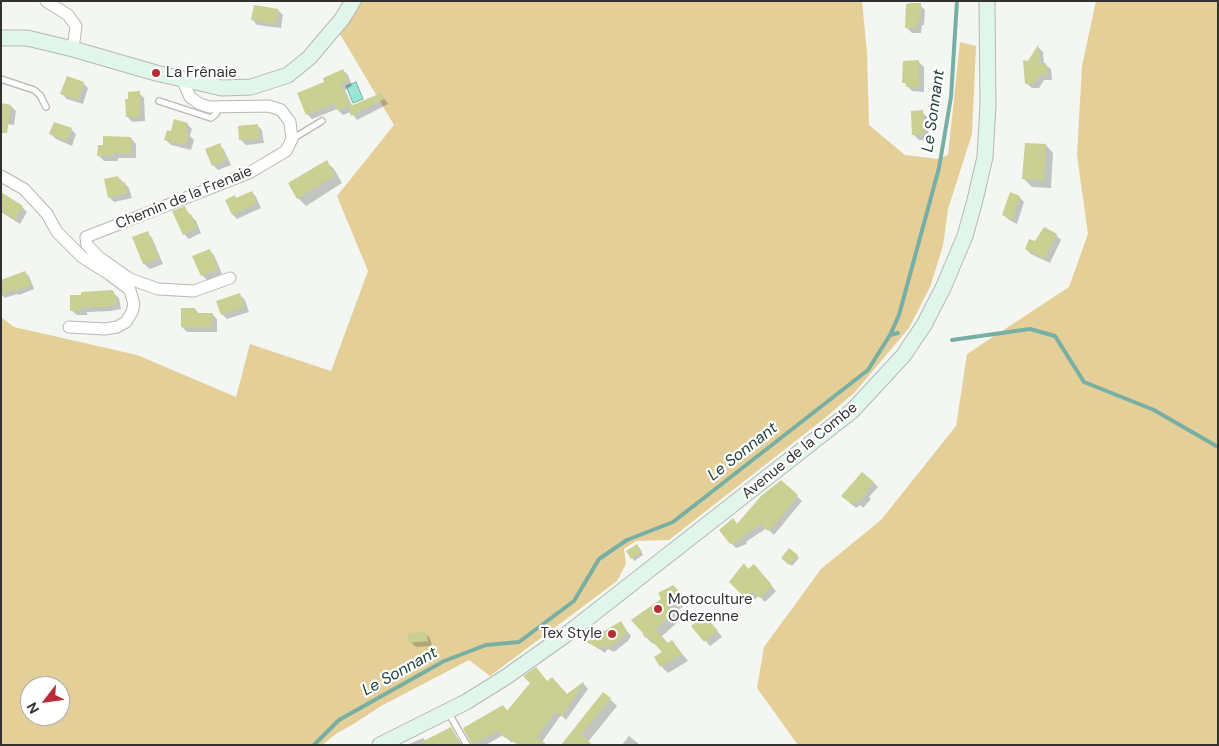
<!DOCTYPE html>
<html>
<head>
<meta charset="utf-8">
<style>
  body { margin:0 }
  #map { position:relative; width:1219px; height:746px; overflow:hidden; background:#f3f6f1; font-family:"DM Sans",sans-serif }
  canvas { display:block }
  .frame { position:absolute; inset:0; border:2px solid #303130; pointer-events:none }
  .north { position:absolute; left:20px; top:676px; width:50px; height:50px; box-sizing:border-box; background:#fff; border:1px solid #acadac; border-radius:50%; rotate:240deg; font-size:14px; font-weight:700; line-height:20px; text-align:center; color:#303130 }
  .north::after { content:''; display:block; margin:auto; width:18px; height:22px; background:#bb2a36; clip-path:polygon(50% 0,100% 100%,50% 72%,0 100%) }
</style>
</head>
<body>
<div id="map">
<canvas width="1219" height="746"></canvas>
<div class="frame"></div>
<div class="north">N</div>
</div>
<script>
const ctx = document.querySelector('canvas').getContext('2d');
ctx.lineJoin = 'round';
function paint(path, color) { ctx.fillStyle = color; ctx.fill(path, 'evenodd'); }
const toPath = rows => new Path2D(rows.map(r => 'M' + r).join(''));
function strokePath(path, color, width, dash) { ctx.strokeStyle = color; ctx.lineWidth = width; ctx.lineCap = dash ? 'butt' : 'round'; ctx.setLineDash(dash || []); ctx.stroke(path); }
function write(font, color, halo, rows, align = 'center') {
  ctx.font = font + ' "DM Sans",sans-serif'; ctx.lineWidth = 4.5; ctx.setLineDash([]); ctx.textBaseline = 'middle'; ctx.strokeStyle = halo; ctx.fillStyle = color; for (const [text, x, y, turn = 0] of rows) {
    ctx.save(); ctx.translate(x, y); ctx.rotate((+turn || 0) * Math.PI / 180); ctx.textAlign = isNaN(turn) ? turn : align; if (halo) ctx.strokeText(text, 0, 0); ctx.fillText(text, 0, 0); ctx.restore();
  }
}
paint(toPath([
  [343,1,862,1,867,53,869,125,905,155,938,159,948,155,960,42,976,46,972,134,948,209,943,246,930,287,909,328,855,392,825,418,669,540,636,541,624,549,626,564,617,581,490,676,469,660,381,706,352,725,337,733,322,745,1,745,1,317,14,327,137,355,236,397,250,344,331,371,368,271,337,196,394,125,340,34,341,5],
  [30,686,60,686,60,716,30,716],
  [1096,1,1218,1,1218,745,798,745,757,688,764,647,821,569,881,520,956,426,967,354,1069,287,1088,234,1077,155,1082,66]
]), '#e4cf98');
const water = toPath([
  [356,82,363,99,353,103,346,86,356,82]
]);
paint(water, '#96e5d5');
strokePath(water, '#77afa4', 1);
paint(toPath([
  [920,5,925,10,924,25,922,25,921,33,912,33,907,28],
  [278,10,283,15,281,28,257,25,252,19],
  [1038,47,1043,52,1044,64,1051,69,1052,80,1044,80,1039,88,1032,88,1026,83,1028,62],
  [919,62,924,67,924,92,912,91,904,82],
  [343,70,348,75,352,86,345,90,352,106,381,94,388,104,357,120,351,112,343,115,337,109,312,119,307,114,326,82],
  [83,83,88,88,83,104,67,99,62,94],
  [139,93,144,98,145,121,132,122,127,116],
  [11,106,16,111,14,125,1,123],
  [922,112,927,117,929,140,919,140,914,135],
  [187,124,192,129,190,136,194,140,191,150,171,145,166,140,172,133],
  [257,125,262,130,264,143,246,145,241,140],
  [71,129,76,134,72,146,56,139,51,134],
  [131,138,136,144,136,158,118,158,118,161,104,161,99,156],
  [219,144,224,150,231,165,218,170,213,165],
  [1046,145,1053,153,1051,188,1032,187,1024,179],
  [326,162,334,169,342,183,306,206,298,198],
  [118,177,129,188,132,198,114,202,109,197],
  [252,192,256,197,261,208,237,219,233,215,235,197,237,199],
  [1,197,22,207,27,212,20,224,1,212],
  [1019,197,1024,202,1017,224,1009,220,1004,215],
  [184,208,196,221,201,233,189,239,184,234],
  [147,232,152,238,163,264,150,269,144,264,134,238],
  [1056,235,1061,240,1050,263,1031,254,1026,249],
  [209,250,214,255,222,274,207,280,202,275],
  [24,272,29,276,34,289,19,295,17,294,5,298,1,294,1,282],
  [113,293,119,298,121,309,111,311,87,312,87,315,77,315,71,310,83,297],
  [240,295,245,300,249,312,227,319,222,314],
  [195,309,199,314,212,314,217,319,217,332,187,332,182,327],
  [781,482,802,501,774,535,767,528,750,539,746,542,747,544,736,548,731,543,733,520,738,525],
  [873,482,878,487,869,497,871,499,863,508,860,505,856,508,842,496],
  [639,548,643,555,634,561,628,551],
  [797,556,799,558,792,566,783,558],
  [744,565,749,570,758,570,776,591,765,602,759,596,751,602,731,582],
  [673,586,689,603,674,612,679,621,661,637,668,644,672,641,688,661,668,673,661,666,664,652,655,642,653,644,646,637,643,631],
  [705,616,722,637,710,646,693,626],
  [620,622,631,636,628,641,614,652,608,649,605,653,588,642],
  [425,633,430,638,432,646,416,647,410,642],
  [547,682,568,695,583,683,588,689,566,720,561,715,542,742,511,742,503,735,486,745,472,745,503,706,508,711],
  [610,699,617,706,588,742,562,745],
  [451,728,462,745,407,745,423,738,426,741],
  [629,736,640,745,622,745]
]), '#0003');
strokePath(toPath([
  [890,335,898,333],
  [952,340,1030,329,1055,336,1084,382,1154,410,1218,447],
  [314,745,339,720,444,661,486,645,519,642,574,601,599,559,627,540,673,522,868,370,890,335,899,315,939,168,951,97,957,1]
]), '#77afa4', 4);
paint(toPath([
  [911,3,921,3,920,21,917,20,917,28,905,28,906,4],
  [254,5,278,9,276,24,251,20],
  [1038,45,1040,64,1046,63,1047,75,1039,76,1034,83,1025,84,1023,60,1028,61],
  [919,60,919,87,906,87,906,83,902,83,903,61],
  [343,69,348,81,341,84,350,105,337,110,334,104,306,115,297,93,324,82,323,78],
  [67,76,84,82,78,100,60,94],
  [140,91,140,117,126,117,125,99,128,99,128,92],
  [381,93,384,99,351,116,348,107],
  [1,103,11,105,7,133,1,133],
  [923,110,924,135,912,135,911,111],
  [174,119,188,123,185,133,189,133,186,145,164,140,167,130,171,131],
  [54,122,72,128,67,141,49,134],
  [258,124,259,139,239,140,238,126],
  [103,136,131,137,131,154,113,153,113,156,97,156,98,145,103,145],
  [220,143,227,160,212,166,205,149],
  [1025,143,1046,144,1044,181,1022,179],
  [327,160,335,176,297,199,288,183],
  [118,176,120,183,125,182,127,193,108,198,104,179],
  [252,191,257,203,232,215,225,200,235,195,236,198],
  [1,192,23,206,15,220,1,211],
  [1010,192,1020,196,1012,220,1002,215],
  [185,206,189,215,191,214,197,228,183,235,172,211],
  [1044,227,1057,234,1044,259,1025,249,1029,239,1035,241],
  [148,231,159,258,143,264,132,237],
  [210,249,218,269,201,276,192,256],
  [25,271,31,285,13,292,12,290,1,294,1,280],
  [112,290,114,292,117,304,105,307,82,307,82,311,70,311,70,295,81,295,81,292],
  [240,293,244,307,221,315,216,301],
  [181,308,195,308,195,313,213,313,212,328,181,327],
  [862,472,874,482,865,491,867,493,857,503,854,501,851,504,841,496],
  [781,480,798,495,781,518,768,531,761,524,745,535,742,537,743,539,730,544,719,530,733,518,737,524,761,496],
  [637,544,642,552,631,559,626,551],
  [789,548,798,555,789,565,781,558],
  [744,563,748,569,754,564,772,585,760,598,753,592,745,598,729,582],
  [673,585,684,596,668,605,673,614,655,629,668,643,672,640,682,654,660,667,654,657,662,652,647,636,645,638,642,632,631,620,661,599,658,593],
  [705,615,718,631,704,642,691,626],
  [621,621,627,631,624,636,608,649,603,645,600,649,586,642],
  [426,632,428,641,409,643,407,633],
  [536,667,547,681,552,677,567,694,583,682,584,683,561,717,556,711,537,737,547,745,518,745,507,737,505,738,498,731,472,745,463,728,503,705,507,711,530,683,523,676],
  [603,692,611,698,581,735,593,745,561,745],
  [451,727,460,743,457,745,416,745]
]), '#cacf92');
const lane = toPath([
  [1,79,34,90,40,95,46,107],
  [159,101,211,118,216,114,218,108],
  [292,139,322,121],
  [448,712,467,745]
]);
const street = toPath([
  [46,1,68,15,76,26,73,49],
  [182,79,190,97,200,104,209,107,269,106,281,110,290,122,292,139,286,151,249,173,86,237,87,245,100,258,130,279,158,289,194,291,230,278],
  [1,176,24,189,47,214,57,232,82,257,109,274,130,290,134,304,132,312,126,322,117,327,105,329,69,327]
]);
const secondary = toPath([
  [1,38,27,38,73,49,156,73,222,88,251,87,288,75,309,58,342,19,353,1],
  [380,745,466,702,506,677,571,631,852,411,903,356,924,325,943,288,965,236,975,200,985,157,988,105,987,1]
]);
strokePath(lane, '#b6b8b5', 8);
strokePath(street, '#b6b8b5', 13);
strokePath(secondary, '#b6b8b5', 17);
strokePath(lane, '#fff', 5.5);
strokePath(street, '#fff', 11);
strokePath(secondary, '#e1f6ea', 15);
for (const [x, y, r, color] of [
  [156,73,5,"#bb2a36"],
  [658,609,5,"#bb2a36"],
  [612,634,5,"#bb2a36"]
]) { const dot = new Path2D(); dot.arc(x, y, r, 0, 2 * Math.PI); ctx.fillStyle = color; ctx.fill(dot); strokePath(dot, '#fff', 2); }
write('15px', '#303130', '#fff', [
  ["La Frênaie",166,73],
  ["Motoculture",668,600],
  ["Odezenne",668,617],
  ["Tex Style",602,634,"right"]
], 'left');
write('15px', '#303130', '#fff', [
  ["Chemin de la Frenaie",184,198,-22],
  ["Avenue de la Combe",800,451,-39]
]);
write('italic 16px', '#1d423b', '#fff', [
  ["Le Sonnant",934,111,-82],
  ["Le Sonnant",743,452,-38],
  ["Le Sonnant",400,672,-29]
]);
</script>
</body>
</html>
